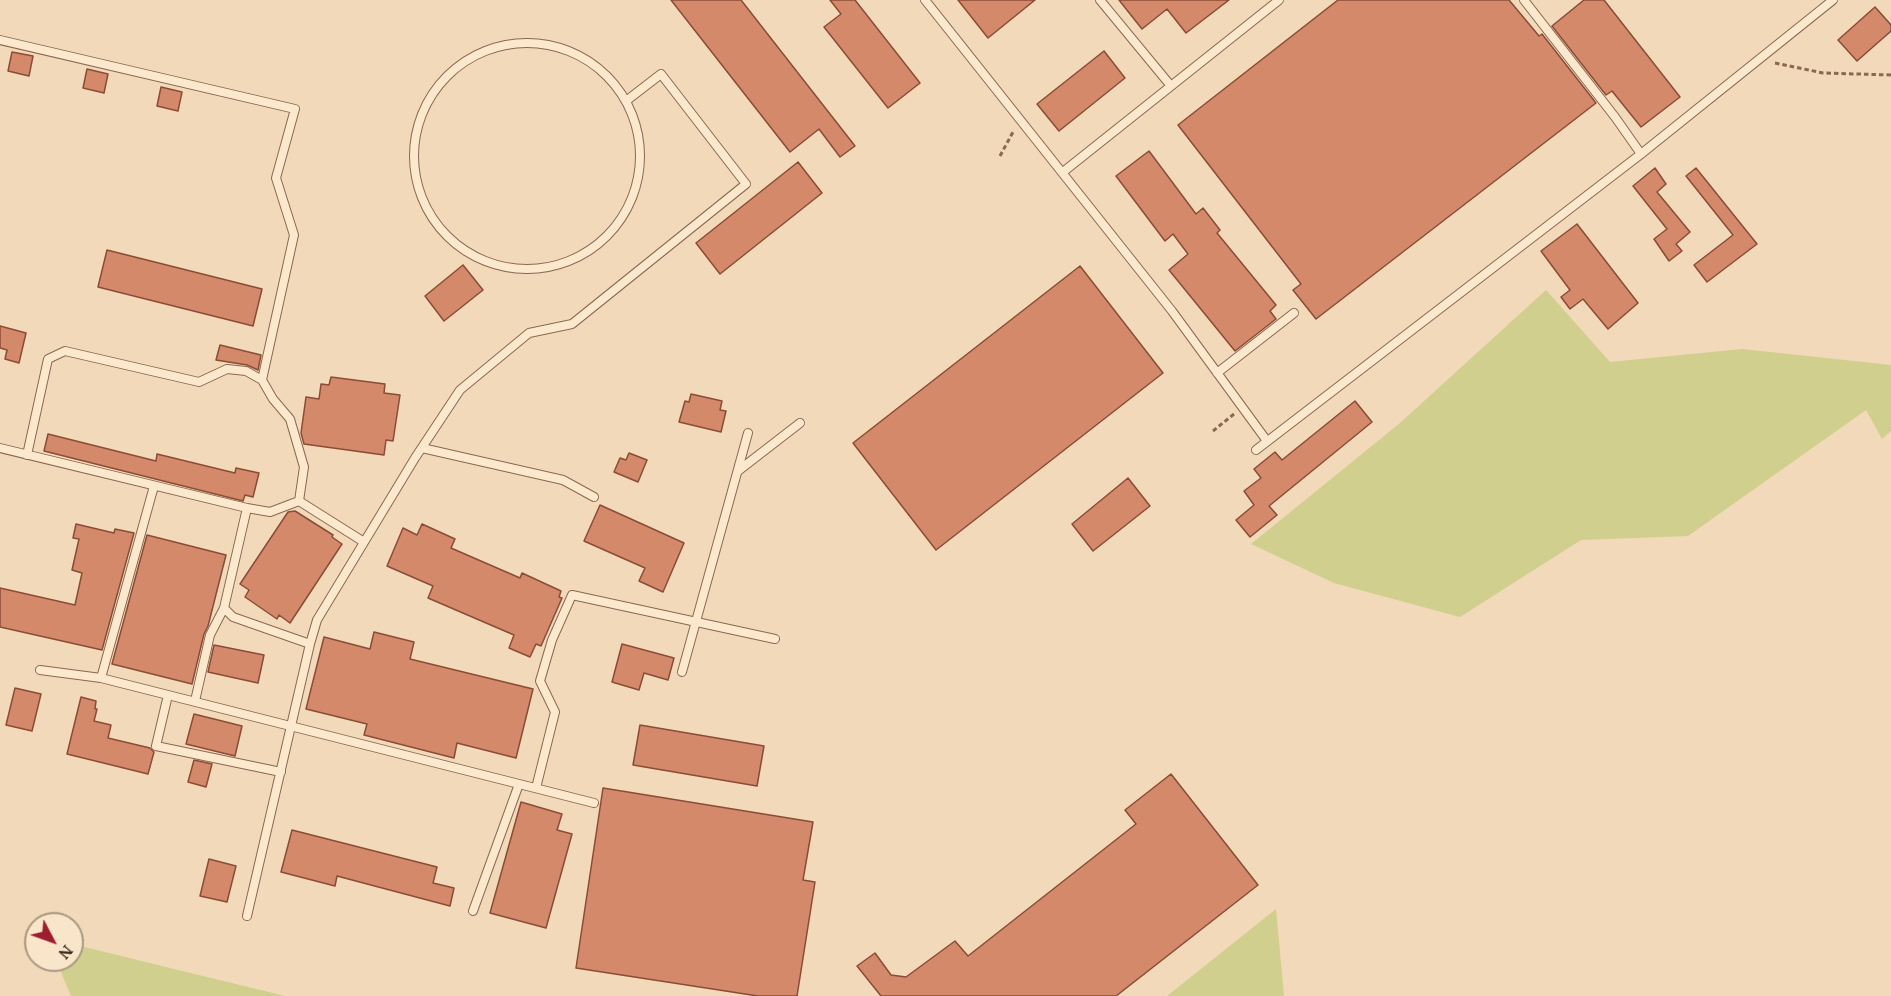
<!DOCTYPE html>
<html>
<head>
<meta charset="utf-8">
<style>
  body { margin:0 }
  #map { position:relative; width:1891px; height:996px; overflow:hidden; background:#f2d9b9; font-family:"PT Serif",serif }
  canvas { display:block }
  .north { position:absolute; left:24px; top:912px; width:60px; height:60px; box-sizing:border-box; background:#f9e5ca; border:2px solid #ab9883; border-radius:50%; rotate:131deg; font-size:16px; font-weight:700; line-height:24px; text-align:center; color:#372419 }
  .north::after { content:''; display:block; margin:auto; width:21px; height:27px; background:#9e1d2f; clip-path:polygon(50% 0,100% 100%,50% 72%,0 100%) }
</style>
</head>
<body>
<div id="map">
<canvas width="1891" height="996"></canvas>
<div class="north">N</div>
</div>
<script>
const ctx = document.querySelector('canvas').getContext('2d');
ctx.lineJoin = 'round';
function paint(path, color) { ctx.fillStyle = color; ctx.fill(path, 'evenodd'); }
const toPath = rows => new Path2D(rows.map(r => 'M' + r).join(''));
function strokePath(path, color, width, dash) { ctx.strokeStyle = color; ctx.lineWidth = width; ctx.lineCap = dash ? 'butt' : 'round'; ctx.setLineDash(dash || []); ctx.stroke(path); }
paint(toPath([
  [1546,290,1610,362,1742,349,1891,365,1891,431,1882,439,1866,410,1688,536,1581,540,1460,617,1334,583,1251,544,1400,423],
  [1276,909,1284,996,1167,996],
  [72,944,285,996,71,996,56,960,72,960]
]), '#d0cf8d');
const building = toPath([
  [671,0,741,0,855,146,840,157,819,129,790,152,671,0],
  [830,0,855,0,920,83,888,108,824,27,841,14,830,0],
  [958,0,1035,0,988,38,958,0],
  [1119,0,1229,0,1186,33,1167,9,1142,29,1119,0],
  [1338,0,1509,0,1539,36,1542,34,1596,103,1316,319,1293,290,1301,284,1178,125,1338,0],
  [1584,0,1604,0,1680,97,1641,127,1612,91,1606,95,1552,26,1584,0],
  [1875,7,1891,25,1891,31,1857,61,1838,40,1875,7],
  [1104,51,1125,78,1059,131,1037,104,1104,51],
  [12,52,33,56,29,76,8,71,12,52],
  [87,69,108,74,104,93,83,88,87,69],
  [161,87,182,92,178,111,157,106,161,87],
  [1149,151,1196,214,1203,208,1220,230,1217,233,1276,305,1270,311,1276,319,1235,351,1169,270,1188,254,1173,234,1165,241,1116,176,1149,151],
  [798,162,822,193,720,274,696,243,798,162],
  [1655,168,1666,184,1657,192,1690,232,1676,244,1682,251,1669,261,1654,239,1667,229,1633,186,1655,168],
  [1696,168,1757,244,1707,282,1694,265,1733,235,1686,176,1696,168],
  [1577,224,1638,303,1608,329,1583,299,1570,309,1561,297,1570,290,1541,251,1577,224],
  [107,250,262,289,253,326,98,287,107,250],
  [463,265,483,290,444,321,425,296,463,265],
  [1080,266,1163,373,936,550,853,443,1080,266],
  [0,326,26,333,19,363,5,359,7,350,0,348,0,326],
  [220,345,261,355,258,370,247,365,216,360,220,345],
  [331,377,385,384,384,393,400,395,393,441,386,440,384,455,304,444,301,433,306,397,319,399,321,384,329,385,331,377],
  [691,394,722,401,720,410,726,411,721,432,679,422,685,401,689,402,691,394],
  [1355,401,1372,422,1269,506,1277,515,1250,537,1236,520,1254,505,1244,491,1261,478,1254,469,1275,452,1282,460,1355,401],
  [48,434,156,461,157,454,235,473,236,468,259,473,253,497,245,495,243,501,44,451,48,434],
  [629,453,647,460,638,482,614,472,620,458,626,460,629,453],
  [1128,478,1150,506,1093,551,1072,524,1128,478],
  [600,505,684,543,663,592,639,581,645,568,584,541,600,505],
  [295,511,333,535,332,537,342,544,290,623,279,615,277,619,245,597,249,590,240,584,288,512,295,511],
  [76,524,114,533,115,529,134,533,102,650,0,627,0,588,75,605,82,573,72,570,79,539,73,538,76,524],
  [422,524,455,539,451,548,520,578,522,573,561,591,559,597,562,598,541,646,536,644,530,657,509,648,514,635,428,598,433,586,387,566,403,528,417,535,422,524],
  [147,535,226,555,208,626,204,634,192,684,112,664,147,535],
  [374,632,414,642,410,659,533,689,516,758,457,743,454,758,364,735,367,724,306,709,324,637,370,649,374,632],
  [622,644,674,658,668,680,644,673,639,690,612,682,622,644],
  [214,645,264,655,258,683,208,672,214,645],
  [15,688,41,694,32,731,6,725,15,688],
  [81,697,96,701,95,709,97,709,94,721,111,725,108,738,150,748,154,752,148,774,67,754,81,697],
  [194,714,242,726,235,756,186,744,194,714],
  [640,725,764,746,757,786,633,765,640,725],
  [194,760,212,764,206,787,188,782,194,760],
  [1171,774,1258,885,1116,996,881,996,857,966,875,953,891,975,906,977,955,941,968,956,1136,824,1125,810,1171,774],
  [603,788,813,822,803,880,815,882,797,996,758,996,576,968,603,788],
  [521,802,562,814,557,830,572,834,546,928,490,913,521,802],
  [292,830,437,867,433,883,454,888,450,906,337,876,335,886,281,872,292,830],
  [209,859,236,866,227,902,200,896,209,859]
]);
paint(building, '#d4896b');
strokePath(building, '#8b4c36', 1.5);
const service = toPath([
  [925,0,1172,311,1267,441],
  [1100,0,1171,86],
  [1524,0,1615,117,1641,154],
  [0,40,295,109,276,178,294,235,262,380],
  '414 156a113 113 0 1 1 226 0a113 113 0 1 1-226 0Z',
  [1063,172,1279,0],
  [1217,373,1294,313],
  [0,448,247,508],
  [422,448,563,480,594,497],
  [1256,450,1641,154,1833,0],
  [27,455,48,359,65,351,199,382,227,369,246,371,262,380,273,399,290,419,304,467,299,501],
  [738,471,800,423],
  [154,486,101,678,594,803],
  [310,644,317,620,415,458,460,390,529,333,572,324,746,184,661,74,626,101],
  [40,670,101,678],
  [682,672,748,433],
  [168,695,156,746,281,772],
  [195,701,210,635,224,608],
  [536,788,555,712,540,681,552,640,572,595,775,639],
  [473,911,519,784],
  [247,916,310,644,233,617,224,608,247,508,270,512,299,501,364,542]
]);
strokePath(service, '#8a6852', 10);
strokePath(toPath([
  [1775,63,1823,73,1891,75],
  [1000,156,1013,132],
  [1213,431,1234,414]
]), '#8a6852', 3, [4.5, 3]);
strokePath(service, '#fce8cd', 8);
</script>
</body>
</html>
